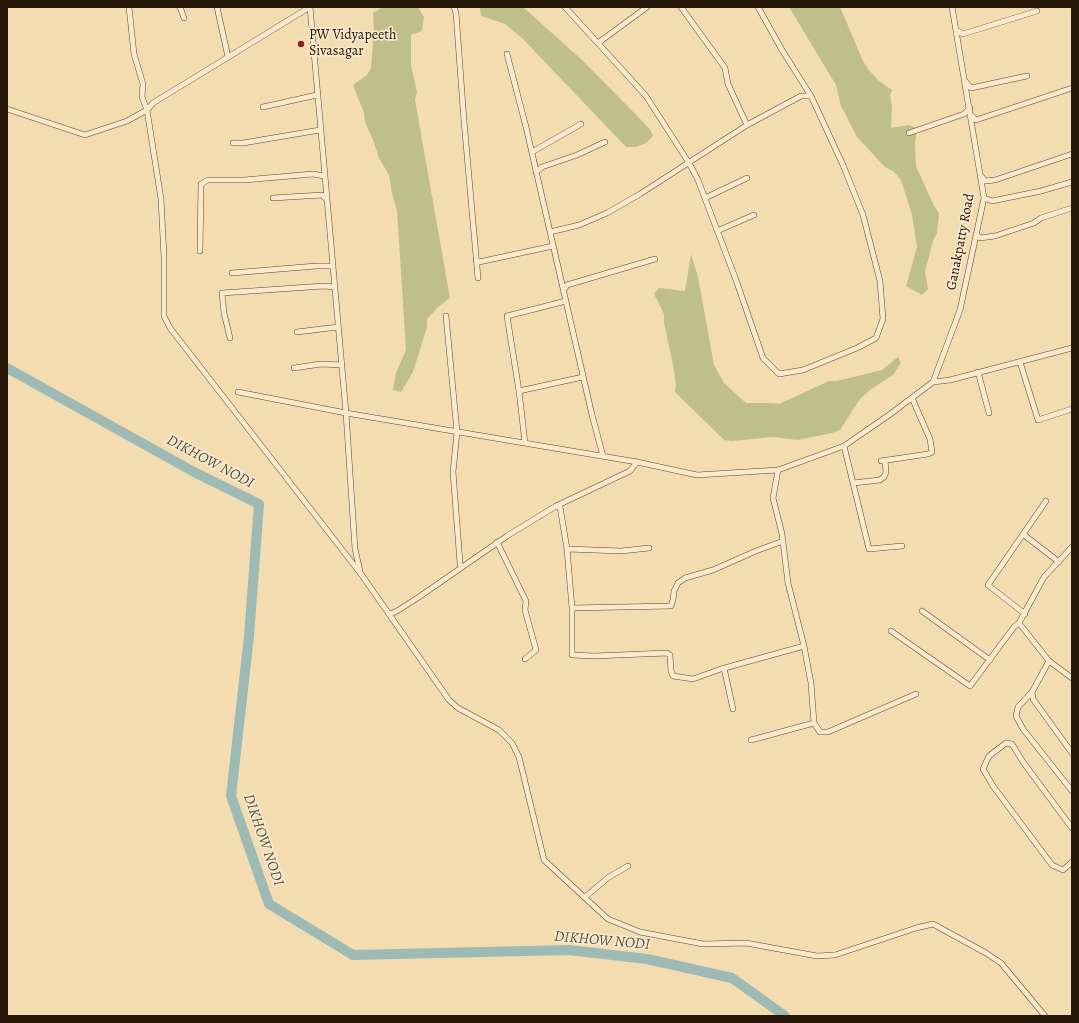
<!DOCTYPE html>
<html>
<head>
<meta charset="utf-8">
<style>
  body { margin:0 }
  #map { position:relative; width:1079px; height:1023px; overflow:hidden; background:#f4dcb1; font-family:Alegreya,serif }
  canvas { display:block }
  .frame { position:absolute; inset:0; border:8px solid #251607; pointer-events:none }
</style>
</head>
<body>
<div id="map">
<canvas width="1079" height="1023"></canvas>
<div class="frame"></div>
</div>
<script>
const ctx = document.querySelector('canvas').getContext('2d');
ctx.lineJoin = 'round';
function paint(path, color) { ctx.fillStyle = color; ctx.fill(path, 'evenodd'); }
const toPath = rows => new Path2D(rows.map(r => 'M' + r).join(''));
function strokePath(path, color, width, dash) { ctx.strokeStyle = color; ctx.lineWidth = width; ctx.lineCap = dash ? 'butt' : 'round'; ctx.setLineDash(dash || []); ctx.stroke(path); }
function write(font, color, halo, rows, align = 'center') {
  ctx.font = font + ' Alegreya,serif'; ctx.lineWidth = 3.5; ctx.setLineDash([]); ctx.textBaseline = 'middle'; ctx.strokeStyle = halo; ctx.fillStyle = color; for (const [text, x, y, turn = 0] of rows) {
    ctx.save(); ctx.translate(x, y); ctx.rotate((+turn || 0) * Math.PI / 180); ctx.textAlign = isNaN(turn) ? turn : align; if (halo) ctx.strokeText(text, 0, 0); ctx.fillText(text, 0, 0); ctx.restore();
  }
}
paint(toPath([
  [383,7,418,7,424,17,422,31,411,35,411,65,417,92,415,100,450,298,438,307,427,319,427,327,413,372,401,392,393,390,396,373,406,350,397,210,392,194,389,175,379,158,373,140,365,122,364,113,353,85,367,75,371,68,374,31,373,13],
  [480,7,523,7,582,60,650,129,653,136,646,143,636,147,626,147,523,39,505,24,481,16],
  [789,7,840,7,863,61,868,69,878,80,892,90,890,96,892,105,891,128,909,125,917,128,915,144,916,166,934,206,939,213,937,233,933,241,925,272,928,289,922,295,906,286,917,247,912,215,901,180,893,171,885,167,857,137,841,106,836,85],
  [691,254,698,277,714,365,724,383,746,403,770,403,779,404,829,381,837,381,882,370,898,357,901,363,893,375,870,390,860,399,840,430,832,433,798,440,773,437,732,441,724,440,675,392,676,385,673,365,664,323,664,314,654,294,659,288,685,291]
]), '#bfbf89');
strokePath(toPath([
  [7,368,194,472,259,504,249,636,231,796,269,904,353,955,569,950,647,959,732,978,785,1016]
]), '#9ebab4', 10);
const street = toPath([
  [180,7,184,18],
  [217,7,228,57],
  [310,7,153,103,147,110,161,199,164,257,164,316,170,328,361,574,449,700,458,708,499,730,512,743,519,757,544,860,608,919,640,932,703,944,746,943,817,956,835,955,916,928,933,924,986,953,1001,963,1045,1016],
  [310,7,346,413,355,549,360,571],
  [454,7,456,13,464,121,478,278],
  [565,7,646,96,689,163,698,180,736,280,763,358,779,374,803,370,857,348,876,338,883,319,880,281,863,215,843,165,811,96,782,50,758,7],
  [681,7,725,68,728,84,747,125],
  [956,30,963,34,1037,11],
  [598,43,647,7],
  [507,54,526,127,592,415,603,456],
  [965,81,971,88,1027,76],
  [263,107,317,95],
  [7,109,85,135,127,121,147,110,142,97,143,84,134,54,129,7],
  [971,115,976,120,1072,88],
  [909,133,964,114,970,108],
  [233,143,243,143,320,130],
  [532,152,581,124],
  [536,172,542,167,577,155,605,142],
  [982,177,985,181,995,180,1072,154],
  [273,198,322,195,326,199],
  [705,198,747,178],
  [984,198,992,201,1041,191,1072,182],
  [717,231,754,215],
  [550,232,579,225,607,213,640,194,747,125,801,96,811,96],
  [976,234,980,238,995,236,1034,223,1041,218,1072,208],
  [200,251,201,184,208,180,244,180,313,174,324,176],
  [476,259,479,262,553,246],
  [232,273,316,266,332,266],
  [563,291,567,285,655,259],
  [446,316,457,432,453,472,460,563,461,567],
  [297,332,338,327],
  [230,338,224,313,222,293,324,286,334,287],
  [1020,362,1038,420,1072,409],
  [294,368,321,364,342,365],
  [978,372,989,413],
  [933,382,960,310,984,198,952,7],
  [519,391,583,377],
  [238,392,346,413,637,462,697,475,778,470,844,446,889,415,933,382,950,380,1072,348],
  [525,443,519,391,507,316,566,301],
  [844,446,869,549,902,546],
  [881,461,928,454,932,452,930,439,912,398],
  [778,470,773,498,782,534,788,583,804,646,811,683,814,723,820,732,828,732,916,694],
  [853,483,880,480,884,477,886,472,885,460],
  [556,506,560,507,567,549,572,608,572,655,594,656,667,653,670,655,671,671,673,676,693,679,721,669,804,646],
  [1024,535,1059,562],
  [497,542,526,601,525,610,536,650,525,659],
  [1072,547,1044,577,1019,623,1049,661,1072,678],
  [567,549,621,551,649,548],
  [572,608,671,606,673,600,674,591,678,583,685,578,713,570,756,551,783,541],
  [922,611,990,660],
  [390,614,397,611,419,597,507,536,556,506,630,471,637,462],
  [1025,614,988,585,1046,501],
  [891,631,970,686,1014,627,1019,623],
  [1049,661,1032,692,1033,699,1072,753],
  [724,668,733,709],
  [1032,692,1018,707,1016,716,1023,729,1072,791],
  [751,740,814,723],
  [1072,828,1023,762,1012,744,1006,743,989,756,983,769,993,786,1052,865,1063,870,1072,862],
  [585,897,609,877,628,866]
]);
strokePath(street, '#594832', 6);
strokePath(street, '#f8e8cc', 5);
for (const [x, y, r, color] of [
  [301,44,4,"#8f2418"]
]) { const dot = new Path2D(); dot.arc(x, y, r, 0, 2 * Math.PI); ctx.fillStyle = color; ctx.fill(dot); strokePath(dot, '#f8e8cc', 1.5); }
write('14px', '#251607', '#f8e8cc', [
  ["PW Vidyapeeth",309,36],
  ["Sivasagar",309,52]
], 'left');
write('14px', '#251607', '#f8e8cc', [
  ["Ganakpatty Road",961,242,-79]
]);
write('italic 15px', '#4f4f44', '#f8e8cc', [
  ["DIKHOW NODI",210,462,28],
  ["DIKHOW NODI",263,840,71],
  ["DIKHOW NODI",602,941,5]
]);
</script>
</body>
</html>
